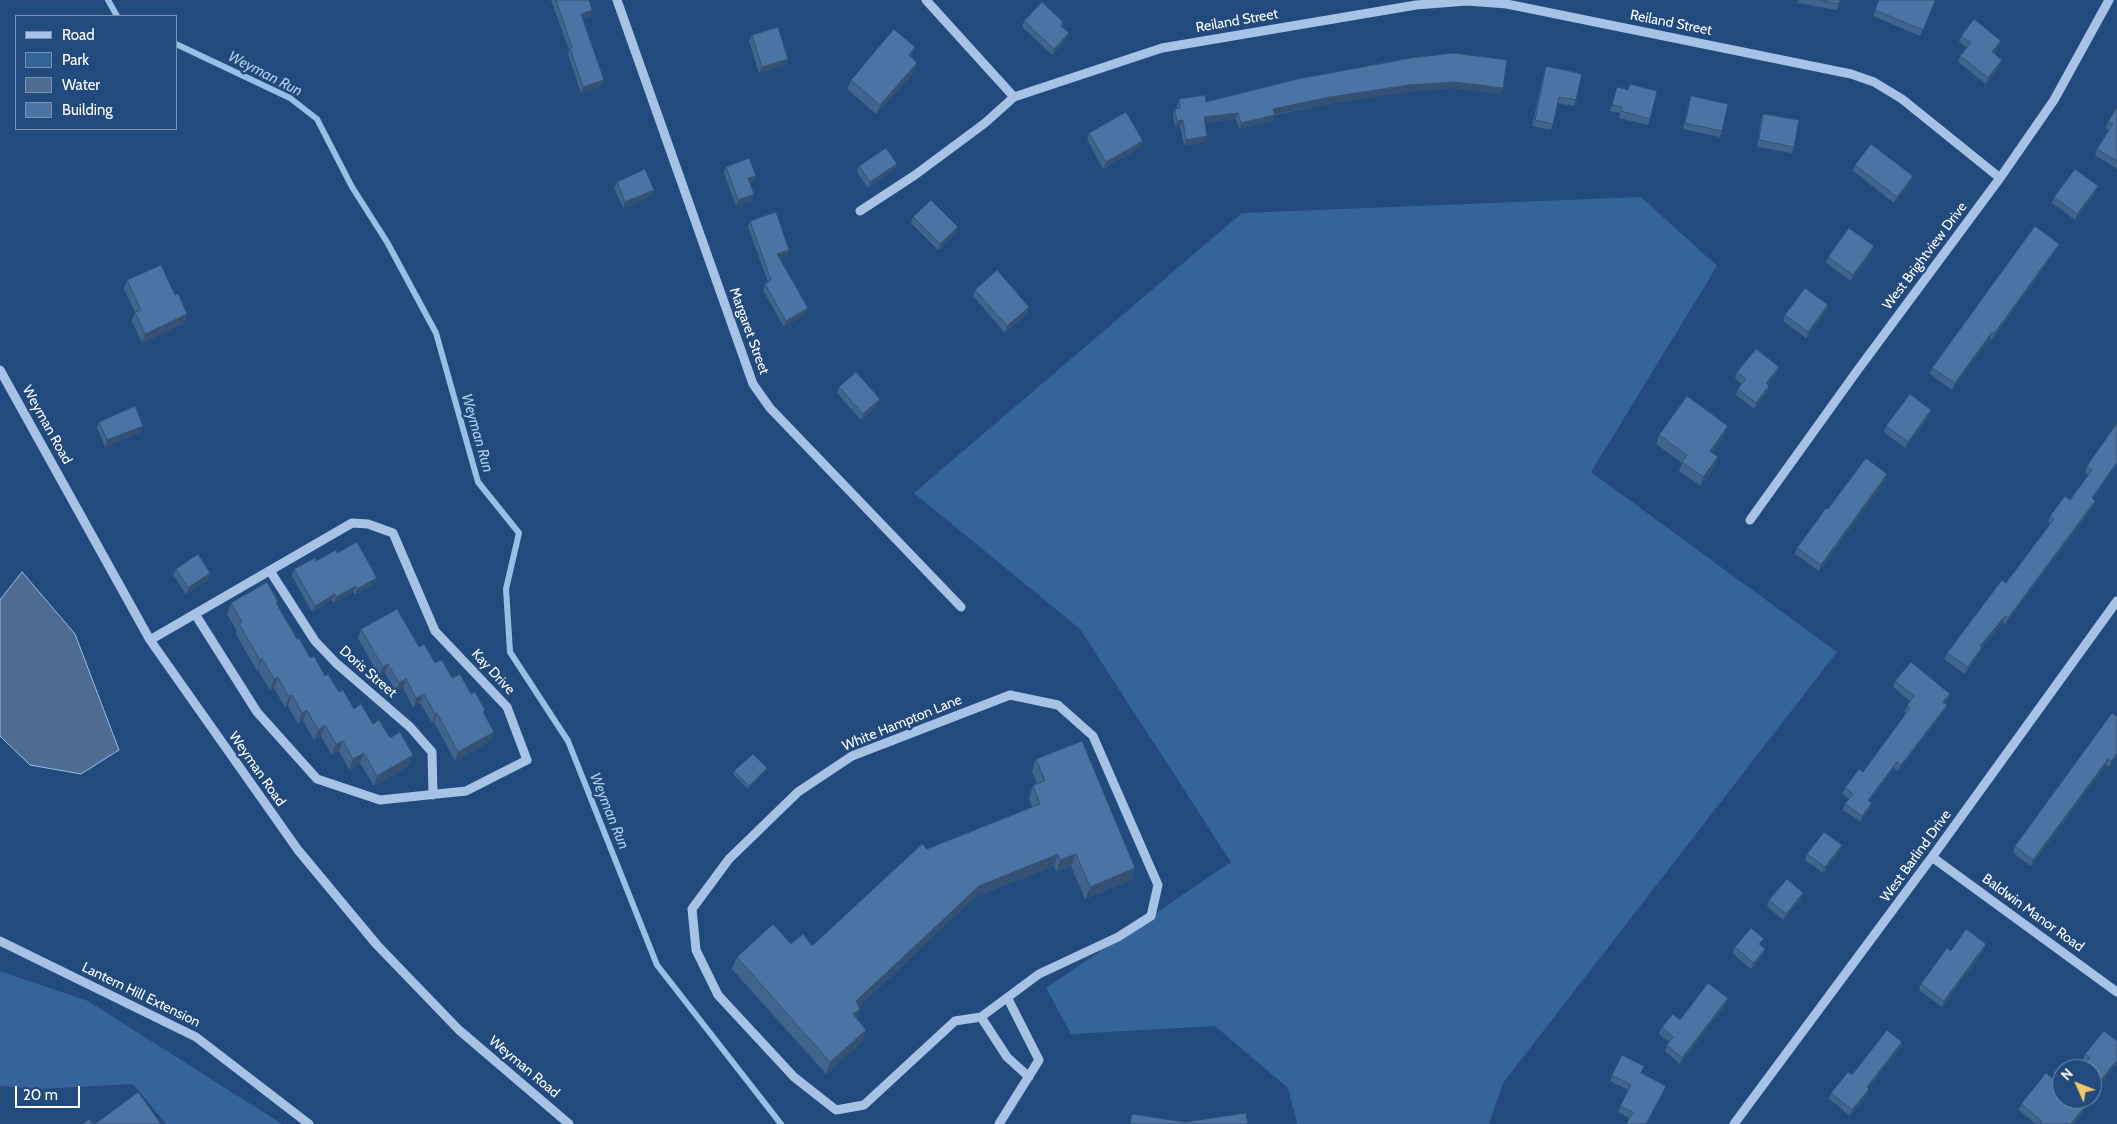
<!DOCTYPE html>
<html>
<head>
<meta charset="utf-8">
<style>
  body { margin:0 }
  #map { position:relative; width:2117px; height:1124px; overflow:hidden; background:#224a7c; font-family:Cabin,sans-serif }
  canvas { display:block }
  .legend { position:absolute; left:15px; top:15px; width:162px; height:115px; box-sizing:border-box; background:#224a7c; border:1px solid #7a92b0; margin:0; padding:6px 9px; list-style:none; font-size:15px; color:#fff }
  .legend li { display:flex; align-items:center; gap:10px; height:25px }
  .legend b { width:25px; border:1px solid #7a92b0 }
  .north { position:absolute; left:2052px; top:1059px; width:50px; height:50px; box-sizing:border-box; background:#224a7c; border:1px solid #7a92b0; border-radius:50%; rotate:314deg; font-size:14px; font-weight:700; line-height:20px; text-align:center; color:#fff }
  .north::after { content:''; display:block; margin:auto; width:18px; height:22px; background:#f1c868; clip-path:polygon(50% 0,100% 100%,50% 72%,0 100%) }
  .scale { position:absolute; left:15px; top:1086px; width:65px; height:22px; box-sizing:border-box; border:2px solid #fff; border-top:0; padding-left:6px; font-size:15px; line-height:18px; white-space:nowrap; color:#fff; -webkit-text-stroke:4px #224a7c; paint-order:stroke }
</style>
</head>
<body>
<div id="map">
<canvas width="2117" height="1124"></canvas>
<ul class="legend">
<li><b style="height:6px;background:#a6c3e6"></b>Road</li>
<li><b style="height:14px;background:#35649a"></b>Park</li>
<li><b style="height:14px;background:#4e6c91"></b>Water</li>
<li><b style="height:14px;background:#4b74a5"></b>Building</li>
</ul>
<div class="north">N</div>
<div class="scale">20 m</div>
</div>
<script>
const ctx = document.querySelector('canvas').getContext('2d');
ctx.lineJoin = 'round';
function paint(path, color) { ctx.fillStyle = color; ctx.fill(path, 'evenodd'); }
const toPath = rows => new Path2D(rows.map(r => 'M' + r).join(''));
function strokePath(path, color, width, dash) { ctx.strokeStyle = color; ctx.lineWidth = width; ctx.lineCap = dash ? 'butt' : 'round'; ctx.setLineDash(dash || []); ctx.stroke(path); }
function write(font, color, halo, rows, align = 'center') {
  ctx.font = font + ' Cabin,sans-serif'; ctx.lineWidth = 4.5; ctx.setLineDash([]); ctx.textBaseline = 'middle'; ctx.strokeStyle = halo; ctx.fillStyle = color; for (const [text, x, y, turn = 0] of rows) {
    ctx.save(); ctx.translate(x, y); ctx.rotate((+turn || 0) * Math.PI / 180); ctx.textAlign = isNaN(turn) ? turn : align; if (halo) ctx.strokeText(text, 0, 0); ctx.fillText(text, 0, 0); ctx.restore();
  }
}
paint(toPath([
  [1641,197,1717,266,1591,472,1837,652,1503,1083,1489,1124,1297,1124,1288,1088,1215,1026,1071,1034,1046,988,1231,862,1080,629,914,493,1242,213],
  [0,971,88,1001,282,1124,166,1124,133,1084,39,1089,0,1086]
]), '#35649a');
const water = toPath([
  [22,572,75,634,119,750,81,774,30,765,0,736,0,600,22,572]
]);
paint(water, '#4e6c91');
strokePath(water, '#99bee7', 1);
strokePath(toPath([
  [108,0,117,16],
  [176,44,290,98,317,119,352,187,387,242,436,333,478,482,519,533,506,589,510,652,568,741,657,965,781,1124]
]), '#99bee7', 6);
strokePath(toPath([
  [617,0,753,384,770,408,961,607],
  [926,0,1014,97],
  [860,211,915,175,985,123,1014,97,1162,48,1416,5,1467,1,1507,4,1851,74,1874,82,1902,99,2000,178],
  [0,370,150,640,298,850,377,945,459,1030,569,1124],
  [1750,520,1857,371,2000,178,2054,100,2109,0],
  [270,571,315,641,336,663,410,727,432,752,433,795],
  [150,640,352,523,368,524,393,533,435,631,507,707,527,760,466,791,380,800,317,779,257,712,195,614],
  [1010,695,1058,705,1093,736,1158,885,1151,916,1118,937,1039,974,981,1017,955,1021,864,1105,836,1110,794,1077,718,995,696,950,692,909,729,859,798,792,852,756,1010,695],
  [1932,857,2117,992],
  [0,941,196,1037,309,1124],
  [981,1017,1007,1057,1029,1077],
  [999,1124,1039,1060,1008,999],
  [1734,1124,1932,857,2117,601]
]), '#a6c3e6', 9);
paint(toPath([
  [551,0,589,0,590,16,582,19,604,80,602,86,581,93,568,54,569,50],
  [1798,0,1840,0,1837,10,1797,3],
  [1879,0,1933,7,1920,36,1873,16],
  [1024,21,1063,22,1062,27,1067,39,1052,55,1022,27],
  [752,35,788,59,786,65,759,73,749,41],
  [1961,36,1999,47,1994,54,2000,66,1986,84,1958,62,1960,56,1967,48,1959,42],
  [915,47,911,58,914,72,876,114,847,89,851,80],
  [1411,58,1501,94,1452,88,1407,92,1328,104,1275,115,1273,121,1239,129,1236,119,1205,123,1205,142,1184,146,1180,126,1175,127,1173,115,1175,109,1177,109,1177,105,1179,99,1206,102],
  [1546,66,1576,100,1574,106,1557,103,1553,124,1551,130,1532,126,1544,72],
  [1630,84,1650,119,1648,125,1619,118,1620,113,1610,111,1617,87,1628,90],
  [1691,96,1722,131,1720,137,1683,129,1689,102],
  [2117,107,2117,169,2095,155,2097,149,2109,130,2106,128,2108,122],
  [1763,114,1794,147,1792,153,1757,147,1761,120],
  [1089,133,1143,141,1141,147,1103,169,1087,139],
  [1855,165,1913,176,1911,182,1894,203,1853,171],
  [859,166,894,170,868,188,857,172],
  [726,167,756,176,753,182,750,183,754,194,752,201,736,206,724,173],
  [617,182,654,190,652,196,623,208,614,188],
  [2098,186,2096,192,2075,220,2052,203,2054,197],
  [913,217,956,233,938,250,911,223],
  [750,221,789,250,787,256,780,259,806,314,784,327,763,290,765,284,768,282,748,227],
  [1874,246,1872,252,1851,281,1826,263,1828,257],
  [2056,250,1992,340,1990,338,1952,390,1930,374,1932,368],
  [127,280,184,323,142,343,132,321,135,312,124,289],
  [975,290,1029,307,1027,313,1005,333,973,296],
  [1826,311,1806,338,1783,321,1785,315],
  [1737,372,1777,373,1767,385,1769,386,1767,392,1754,409,1736,395,1738,389,1742,384,1735,378],
  [839,387,880,399,878,405,861,420,837,393],
  [1929,416,1905,448,1884,432,1886,426],
  [99,422,141,432,105,447,97,428],
  [2117,423,2117,464,2093,499,2095,501,2093,507,2005,624,2003,622,1981,649,1980,653,1965,674,1944,659,1947,653,2006,583,2050,524,2048,522,2050,516,2070,500,2088,475,2085,473,2087,466],
  [1659,435,1725,435,1712,452,1718,457,1715,466,1700,486,1679,471,1682,463,1656,444],
  [1887,474,1885,481,1819,571,1795,554,1797,548,1828,509],
  [337,553,375,584,355,595,353,592,334,603,332,600,312,612,292,576,294,569],
  [176,569,210,573,208,580,186,594,173,575],
  [278,602,277,605,297,639,310,658,339,692,354,709,390,738,410,765,374,786,360,763,349,770,339,751,332,755,321,736,314,740,303,721,298,724,288,706,285,707,274,688,270,690,258,670,257,671,236,634,237,631,227,614,231,603],
  [361,629,419,647,435,663,471,694,484,714,494,732,491,741,455,761,434,722,432,723,420,703,413,707,403,688,396,692,385,673,379,676,358,638],
  [1895,681,1950,694,1948,700,1945,704,1947,705,1944,711,1898,771,1894,768,1869,801,1870,809,1860,822,1843,810,1845,804,1849,799,1842,794,1845,788,1863,772,1906,713,1904,712,1907,706,1910,701,1893,687],
  [2112,713,2117,756,2109,767,2106,765,2031,866,2013,853,2015,846],
  [1036,759,1135,868,1131,880,1085,899,1071,866,1056,872,1054,866,975,897,859,1006,860,1009,857,1018,866,1030,862,1042,826,1074,732,969,737,957,791,944,812,946,927,849,1032,807,1029,797,1033,785,1037,784,1032,771],
  [767,768,766,771,748,789,733,774,734,771],
  [1840,851,1823,873,1805,860,1807,854],
  [1801,899,1783,920,1767,906,1769,900],
  [1761,945,1765,949,1763,955,1751,969,1732,953,1735,947],
  [1984,950,1942,1007,1919,990,1921,984,1951,951],
  [1728,998,1726,1004,1680,1064,1665,1051,1667,1045,1669,1042,1659,1034,1662,1027],
  [2117,1041,2117,1064,2092,1094,2086,1063,2083,1060,2085,1054],
  [1902,1042,1900,1048,1868,1088,1867,1095,1850,1116,1829,1099,1831,1093],
  [1642,1073,1664,1092,1629,1118,1618,1112,1628,1090,1610,1081,1612,1075],
  [2084,1103,2084,1111,2074,1124,2036,1124,2019,1110,2021,1104]
]), '#40648e');
paint(toPath([
  [592,10,590,16,579,20,581,14],
  [1069,33,1067,39,1052,55,1054,49],
  [2001,41,1999,47,1990,59,1992,52],
  [915,47,912,56,905,64,909,55],
  [788,59,786,65,759,73,762,67],
  [2002,60,2000,66,1986,84,1988,78],
  [917,63,914,72,876,114,880,105],
  [604,80,602,86,581,93,583,87],
  [1454,82,1503,88,1501,94,1452,88,1407,92,1328,104,1271,115,1273,109,1330,97,1409,85],
  [1238,113,1236,119,1201,124,1204,117],
  [1275,115,1273,121,1239,129,1241,123],
  [1183,120,1180,126,1175,127,1177,121],
  [1207,136,1205,142,1184,146,1186,140],
  [1143,141,1141,147,1103,169,1106,162],
  [897,164,894,170,868,188,870,182],
  [756,176,753,182,746,184,748,178],
  [1913,176,1911,182,1894,203,1897,197],
  [2098,186,2096,192,2075,220,2077,214],
  [654,190,652,196,623,208,625,202],
  [754,194,752,201,736,206,738,200],
  [958,227,956,233,938,250,940,244],
  [2059,244,2056,250,1992,340,1994,334],
  [1874,246,1872,252,1851,281,1853,275],
  [789,250,787,256,775,261,777,254],
  [1828,305,1826,311,1806,338,1808,332],
  [1029,307,1027,313,1005,333,1007,326],
  [808,308,806,314,784,327,786,321],
  [187,314,184,323,142,343,145,334],
  [1992,332,1990,338,1952,390,1955,383],
  [1779,367,1777,373,1764,390,1766,383],
  [1769,386,1767,392,1754,409,1756,403],
  [880,399,878,405,861,420,863,414],
  [1931,410,1929,416,1905,448,1908,442],
  [143,426,141,432,105,447,107,440],
  [1728,426,1725,435,1707,460,1710,451],
  [1718,457,1715,466,1700,486,1703,477],
  [2117,462,2117,464,2090,504,2092,498],
  [1887,474,1885,481,1819,571,1821,565],
  [2095,501,2093,507,2005,624,2008,618],
  [210,573,208,580,186,594,188,588],
  [377,578,375,584,355,595,357,589],
  [356,586,353,592,334,603,336,597],
  [335,594,332,600,312,612,315,606],
  [2005,616,2003,622,1981,649,1980,653,1965,674,1968,667,1980,646],
  [262,659,258,670,257,671,260,660],
  [388,664,385,673,379,676,383,667],
  [278,677,274,688,270,690,274,679],
  [406,679,403,688,396,692,399,683],
  [424,694,420,703,413,707,416,698],
  [1950,694,1948,700,1941,708,1943,702],
  [292,695,288,706,285,707,289,697],
  [1947,705,1944,711,1898,771,1901,765],
  [307,710,303,721,298,724,302,713],
  [437,713,434,722,432,723,435,714],
  [325,725,321,736,314,740,318,730],
  [494,732,491,741,455,761,458,752],
  [343,741,339,751,332,755,336,744],
  [364,753,360,763,349,770,353,759],
  [2117,753,2117,756,2109,767,2111,761],
  [413,755,410,765,374,786,377,776],
  [2108,759,2106,765,2031,866,2033,860],
  [1897,762,1894,768,1865,806,1868,800],
  [767,768,766,771,748,789,749,786],
  [1872,803,1870,809,1860,822,1862,816],
  [1842,845,1840,851,1823,873,1825,867],
  [1058,854,1054,866,975,897,851,1013,856,1001,979,886],
  [1076,854,1071,866,1056,872,1060,860],
  [1135,868,1131,880,1085,899,1090,887],
  [1803,893,1801,899,1783,920,1786,914],
  [1986,944,1984,950,1942,1007,1944,1001],
  [1765,949,1763,955,1751,969,1754,963],
  [1728,998,1726,1004,1680,1064,1682,1058],
  [860,1009,856,1020,853,1014],
  [866,1030,862,1042,826,1074,830,1062],
  [1902,1042,1900,1048,1864,1093,1867,1087],
  [2117,1060,2117,1064,2092,1094,2092,1091],
  [1666,1086,1664,1092,1647,1124,1646,1124],
  [1869,1089,1867,1095,1850,1116,1852,1110],
  [2085,1099,2088,1099,2081,1108,2083,1102],
  [2086,1105,2084,1111,2074,1124,2071,1124]
]), '#345174');
const building = toPath([
  [556,0,589,0,592,10,581,14,604,80,583,87,570,48,572,47,556,0],
  [1818,0,1840,0,1839,4,1818,0],
  [1879,0,1934,0,1935,1,1923,30,1875,10,1879,0],
  [1042,2,1063,22,1060,25,1069,33,1054,49,1024,21,1042,2],
  [1974,19,2001,41,1992,52,2002,60,1988,78,1960,56,1971,43,1961,36,1974,19],
  [778,27,788,59,762,67,752,35,778,27],
  [894,29,915,47,909,55,917,63,880,105,851,80,894,29],
  [1453,53,1507,60,1503,88,1454,82,1409,85,1330,97,1273,109,1275,115,1241,123,1238,113,1204,117,1207,136,1186,140,1183,120,1177,121,1175,109,1180,108,1179,99,1205,95,1206,102,1298,79,1411,58,1453,53],
  [1546,66,1582,74,1576,100,1559,97,1553,124,1535,120,1546,66],
  [1630,84,1657,91,1650,119,1621,111,1622,107,1612,105,1617,87,1628,90,1630,84],
  [1691,96,1728,104,1722,131,1685,123,1691,96],
  [2117,107,2117,161,2097,149,2113,124,2108,122,2117,107],
  [1126,112,1143,141,1106,162,1089,133,1126,112],
  [1763,114,1799,120,1794,147,1759,140,1763,114],
  [1871,144,1913,176,1897,197,1855,165,1871,144],
  [886,148,897,164,870,182,859,166,886,148],
  [749,158,756,176,748,178,754,194,738,200,726,167,749,158],
  [645,169,654,190,625,202,617,182,645,169],
  [2075,169,2098,186,2077,214,2054,197,2075,169],
  [931,200,958,227,940,244,913,217,931,200],
  [776,212,789,250,777,254,808,308,786,321,765,284,771,280,750,221,776,212],
  [2035,226,2059,244,1994,334,1992,332,1955,383,1932,368,2035,226],
  [1849,228,1874,246,1853,275,1828,257,1849,228],
  [161,265,175,295,178,293,187,314,145,334,135,312,141,310,127,280,161,265],
  [997,270,1029,307,1007,326,975,290,997,270],
  [1805,288,1828,305,1808,332,1785,315,1805,288],
  [1756,349,1779,367,1766,383,1769,386,1756,403,1738,389,1746,379,1737,372,1756,349],
  [856,372,880,399,863,414,839,387,856,372],
  [1910,394,1931,410,1908,442,1886,426,1910,394],
  [1687,396,1728,426,1710,451,1718,457,1703,477,1682,462,1687,455,1659,435,1687,396],
  [135,406,143,426,107,440,99,422,135,406],
  [2117,423,2117,462,2092,498,2095,501,2008,618,2005,616,1980,646,1982,647,1968,667,1947,653,2002,580,2006,583,2054,519,2050,516,2065,496,2070,500,2092,470,2087,466,2117,423],
  [1866,458,1887,474,1821,565,1797,548,1826,508,1828,509,1866,458],
  [357,542,377,578,357,589,356,586,336,597,335,594,315,606,294,569,315,558,316,561,336,550,337,553,357,542],
  [198,554,210,573,188,588,176,569,198,554],
  [267,582,278,602,276,603,297,639,299,638,310,658,314,656,325,676,328,674,339,692,343,690,354,709,361,704,373,724,379,720,390,738,400,732,413,755,377,776,364,753,353,759,343,741,336,744,325,725,318,730,307,710,302,713,292,695,289,697,278,677,274,679,262,659,260,660,239,624,242,622,231,603,267,582],
  [397,609,419,647,424,644,435,663,442,660,452,678,460,674,471,694,475,692,485,710,483,712,494,732,458,752,437,713,435,714,424,694,416,698,406,679,399,683,388,664,383,667,361,629,397,609],
  [1911,662,1950,694,1943,702,1947,705,1901,765,1897,762,1868,800,1872,803,1862,816,1845,804,1853,794,1845,788,1859,769,1863,772,1910,708,1907,706,1914,696,1895,681,1911,662],
  [2112,713,2117,717,2117,753,2111,761,2108,759,2033,860,2015,846,2112,713],
  [1082,741,1135,868,1090,887,1076,854,1060,860,1058,854,979,886,856,1001,860,1009,853,1014,866,1030,830,1062,737,957,773,924,791,944,803,934,812,946,922,844,927,849,1040,804,1033,785,1045,781,1036,759,1082,741],
  [753,754,767,768,749,786,734,771,753,754],
  [1824,832,1842,845,1825,867,1807,854,1824,832],
  [1787,879,1803,893,1786,914,1769,900,1787,879],
  [1751,928,1764,939,1759,944,1765,949,1754,963,1735,947,1751,928],
  [1966,929,1986,944,1944,1001,1921,984,1947,948,1951,951,1966,929],
  [1708,983,1728,998,1682,1058,1667,1045,1673,1037,1662,1027,1673,1014,1680,1020,1708,983],
  [1887,1030,1902,1042,1867,1087,1869,1089,1852,1110,1831,1093,1848,1072,1852,1075,1887,1030],
  [2104,1031,2117,1041,2117,1060,2092,1091,2092,1069,2081,1069,2090,1058,2085,1054,2104,1031],
  [1622,1055,1644,1066,1641,1073,1666,1086,1646,1124,1626,1124,1633,1112,1620,1106,1631,1085,1612,1075,1622,1055],
  [2046,1073,2062,1086,2062,1099,2085,1099,2083,1102,2086,1105,2071,1124,2040,1124,2042,1121,2021,1104,2046,1073],
  [138,1092,161,1124,95,1124,138,1092],
  [1246,1113,1248,1124,1130,1124,1132,1114,1185,1122,1246,1113],
  [89,1119,93,1124,82,1124,89,1119]
]);
paint(building, '#4b74a5');
strokePath(building, '#345174', 1);
write('14px', '#fff', '#224a7c', [
  ["Reiland Street",1237,21,-10],
  ["Reiland Street",1671,23,11],
  ["West Brightview Drive",1925,256,-53],
  ["Margaret Street",749,331,70],
  ["Weyman Road",47,425,61],
  ["Doris Street",368,672,41],
  ["Kay Drive",493,672,47],
  ["White Hampton Lane",902,723,-22],
  ["Weyman Road",257,769,55],
  ["West Barlind Drive",1916,856,-54],
  ["Baldwin Manor Road",2033,913,36],
  ["Lantern Hill Extension",141,995,26],
  ["Weyman Road",524,1067,40]
]);
write('italic 15px', '#b1cdee', '#224a7c', [
  ["Weyman Run",265,74,27],
  ["Weyman Run",477,433,74],
  ["Weyman Run",609,811,68]
]);
</script>
</body>
</html>
